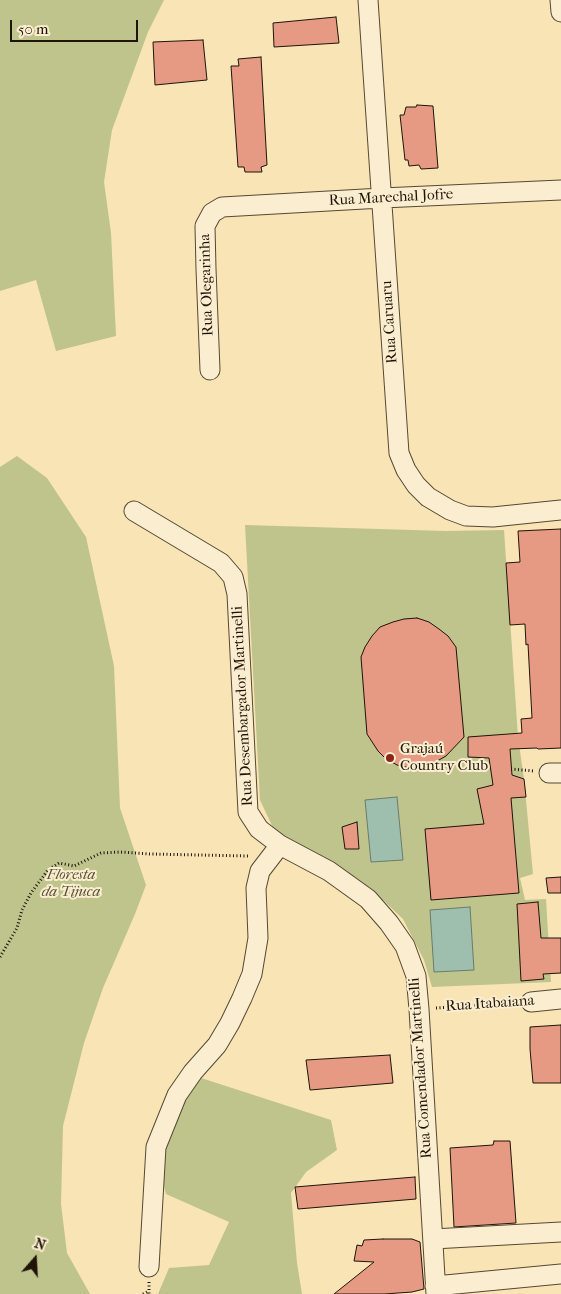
<!DOCTYPE html>
<html>
<head>
<meta charset="utf-8">
<style>
  body { margin:0 }
  #map { position:relative; width:561px; height:1294px; overflow:hidden; background:#f9e4b5; font-family:"IM FELL French Canon",serif }
  canvas { display:block }
  .north { position:absolute; left:10px; top:1234px; width:50px; height:50px; -webkit-text-stroke:4px #fbedcf; paint-order:stroke; rotate:19deg; font-size:14px; font-weight:700; line-height:20px; text-align:center; color:#1f1408 }
  .north::after { content:''; display:block; margin:auto; width:18px; height:22px; background:#1f1408; clip-path:polygon(50% 0,100% 100%,50% 72%,0 100%) }
  .scale { position:absolute; left:10px; top:20px; width:128px; height:22px; box-sizing:border-box; border:2px solid #1f1408; border-top:0; padding-left:6px; font-size:15px; line-height:18px; white-space:nowrap; color:#1f1408; -webkit-text-stroke:4px #fbedcf; paint-order:stroke }
</style>
</head>
<body>
<div id="map">
<canvas width="561" height="1294"></canvas>
<div class="north">N</div>
<div class="scale">50 m</div>
</div>
<script>
const ctx = document.querySelector('canvas').getContext('2d');
ctx.lineJoin = 'round';
function paint(path, color) { ctx.fillStyle = color; ctx.fill(path, 'evenodd'); }
const toPath = rows => new Path2D(rows.map(r => 'M' + r).join(''));
function strokePath(path, color, width, dash) { ctx.strokeStyle = color; ctx.lineWidth = width; ctx.lineCap = dash ? 'butt' : 'round'; ctx.setLineDash(dash || []); ctx.stroke(path); }
function write(font, color, halo, rows, align = 'center') {
  ctx.font = font + ' "IM FELL French Canon",serif'; ctx.lineWidth = 4; ctx.setLineDash([]); ctx.textBaseline = 'middle'; ctx.strokeStyle = halo; ctx.fillStyle = color; for (const [text, x, y, turn = 0] of rows) {
    ctx.save(); ctx.translate(x, y); ctx.rotate((+turn || 0) * Math.PI / 180); ctx.textAlign = isNaN(turn) ? turn : align; if (halo) ctx.strokeText(text, 0, 0); ctx.fillText(text, 0, 0); ctx.restore();
  }
}
paint(toPath([
  [0,0,164,0,148,32,112,130,104,182,111,233,116,336,56,351,36,280,0,291],
  [17,456,47,478,86,537,114,666,120,808,146,885,135,914,103,988,84,1043,63,1126,61,1204,67,1253,90,1294,0,1294,0,467],
  [245,525,446,531,504,530,518,737,524,779,533,874,520,878,525,900,546,899,551,982,432,987,424,960,403,919,385,902,360,882,311,856,274,830,260,800],
  [198,1077,331,1120,337,1150,306,1172,291,1193,297,1263,302,1294,158,1294,169,1268,209,1265,229,1222,166,1194,156,1156,180,1103]
]), '#bfc48c');
const water = toPath([
  [397,797,403,860,371,862,365,800,397,797],
  [470,907,474,970,434,972,430,910,470,907]
]);
paint(water, '#9ebfae');
strokePath(water, '#6b7b6c', 1);
const building = toPath([
  [336,17,339,43,274,47,273,23,336,17],
  [203,40,207,80,155,85,153,42,203,40],
  [261,57,267,165,261,167,262,172,245,172,244,167,238,167,231,66,239,66,238,59,261,57],
  [417,105,433,106,438,168,421,169,419,165,409,166,408,160,405,160,400,115,404,115,406,107,416,107,417,105],
  [561,529,561,748,538,749,537,748,510,749,512,775,524,779,526,797,511,798,519,893,431,900,425,829,484,824,477,789,493,785,489,758,468,757,468,737,522,733,521,719,532,718,528,644,526,645,525,624,510,625,506,563,520,562,518,531,561,529],
  [417,618,429,622,439,629,448,636,456,647,464,737,446,756,432,764,421,767,410,768,397,765,385,758,378,751,367,734,361,657,365,647,372,636,380,627,393,622,404,619,417,618],
  [357,822,359,849,345,849,342,827,357,822],
  [561,877,561,893,548,893,546,878,561,877],
  [538,902,541,938,561,938,561,973,543,974,544,979,521,981,517,904,538,902],
  [561,1025,561,1083,533,1083,530,1049,530,1027,561,1025],
  [390,1055,393,1083,310,1090,306,1060,390,1055],
  [494,1141,510,1141,516,1223,454,1227,450,1148,493,1145,494,1141],
  [415,1177,416,1199,298,1209,295,1187,415,1177],
  [383,1239,412,1239,420,1242,424,1289,412,1292,384,1294,334,1294,374,1262,354,1261,357,1245,362,1246,364,1240,383,1239]
]);
paint(building, '#e69983');
strokePath(building, '#1f1408', 1);
const street = toPath([
  [368,0,399,453,406,470,416,485,428,497,450,510,466,516,493,517,561,510],
  [560,0,561,12],
  [210,370,206,269,205,226,212,213,222,207,382,198,561,190],
  [134,511,221,563,233,577,237,594,248,812,259,829,280,845,260,871,256,888,258,938,252,974,242,998,230,1023,217,1045,193,1072,177,1095,156,1147,149,1267],
  [549,773,561,773],
  [280,845,329,871,368,899,389,923,405,946,416,976,419,1009,436,1294],
  [531,1002,561,999],
  [433,1239,561,1232],
  [435,1286,561,1274]
]);
strokePath(street, '#564833', 21);
strokePath(toPath([
  [511,769,534,771],
  [0,957,17,928,22,910,31,893,48,870,59,863,74,866,101,853,120,852,150,854,249,856],
  [436,1008,515,1003],
  [149,1282,149,1294],
  [143,1294,149,1291]
]), '#1f1408', 3, [1, 2.5]);
strokePath(street, '#fbedcf', 19);
for (const [x, y, r, color] of [
  [390,758,5,"#8f2418"]
]) { const dot = new Path2D(); dot.arc(x, y, r, 0, 2 * Math.PI); ctx.fillStyle = color; ctx.fill(dot); strokePath(dot, '#fbedcf', 2); }
write('15px', '#1f1408', '#fbedcf', [
  ["Rua Marechal Jofre",391,198,-3],
  ["Rua Olegarinha",207,285,-92],
  ["Rua Caruaru",390,322,-94],
  ["Rua Desembargador Martinelli",243,706,-93],
  ["Rua Itabaiana",490,1004,-4],
  ["Rua Comendador Martinelli",421,1068,-94]
]);
write('15px', '#1f1408', '#fbedcf', [
  ["Grajaú",400,749],
  ["Country Club",400,766]
], 'left');
write('italic 15px', '#575236', '#fbedcf', [
  ["Floresta",71,875],
  ["da Tijuca",71,892]
]);
</script>
</body>
</html>
